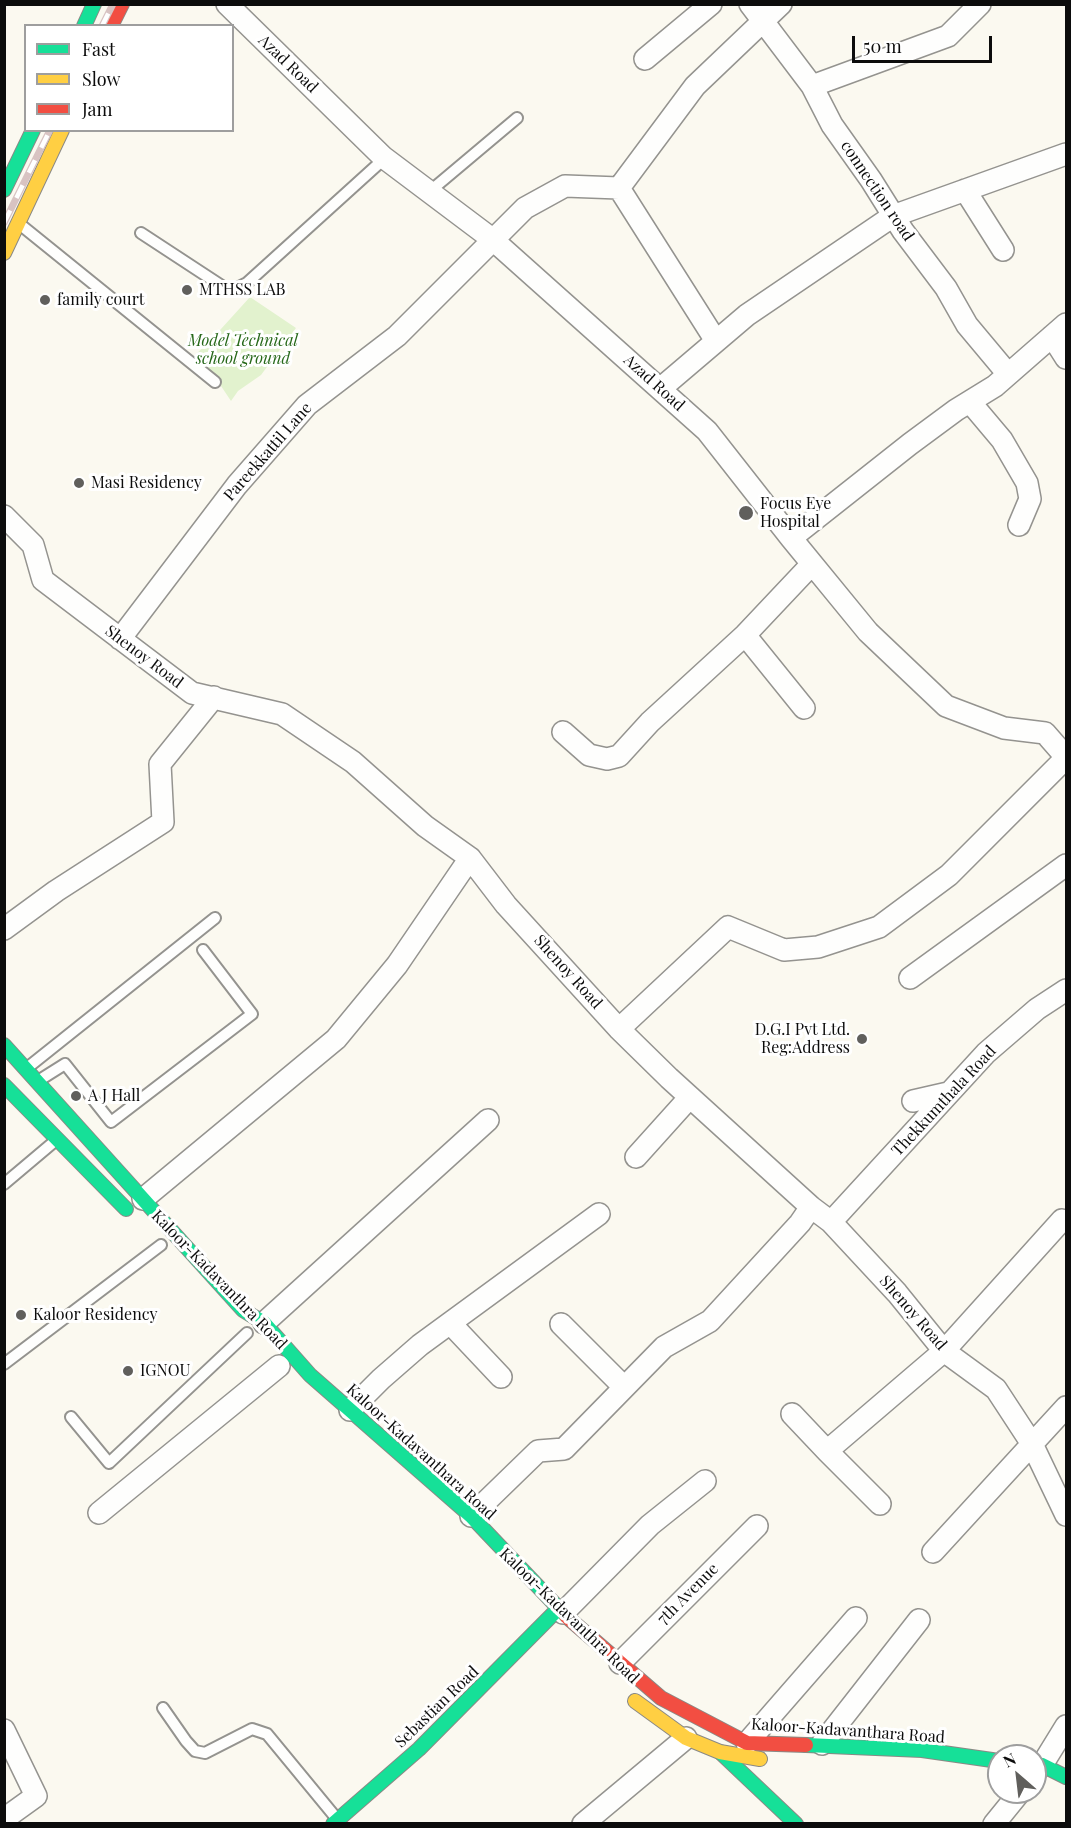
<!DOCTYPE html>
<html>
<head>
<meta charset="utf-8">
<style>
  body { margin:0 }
  #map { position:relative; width:1071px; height:1828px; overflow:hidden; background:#fbf9f0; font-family:"Playfair Display",serif }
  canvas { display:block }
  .frame { position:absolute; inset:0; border:6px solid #0c0c0c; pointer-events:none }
  .legend { position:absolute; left:24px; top:24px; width:210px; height:108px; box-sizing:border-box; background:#fff; border:2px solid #9e9e9e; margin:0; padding:8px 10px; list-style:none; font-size:18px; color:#0c0c0c }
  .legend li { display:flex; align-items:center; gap:12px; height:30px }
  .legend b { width:30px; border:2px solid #9e9e9e }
  .north { position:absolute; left:987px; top:1744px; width:60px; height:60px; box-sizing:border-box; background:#fff; border:2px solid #9e9e9e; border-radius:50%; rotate:332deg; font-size:16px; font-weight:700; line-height:24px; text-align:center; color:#0c0c0c }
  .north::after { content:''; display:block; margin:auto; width:21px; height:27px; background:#605f5c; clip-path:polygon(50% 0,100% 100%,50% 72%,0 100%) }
  .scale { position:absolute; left:852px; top:36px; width:140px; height:27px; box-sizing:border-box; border:3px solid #0c0c0c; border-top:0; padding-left:8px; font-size:18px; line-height:21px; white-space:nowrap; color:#0c0c0c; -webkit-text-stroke:4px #fff; paint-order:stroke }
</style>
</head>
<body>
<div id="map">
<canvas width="1071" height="1828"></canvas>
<div class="frame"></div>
<ul class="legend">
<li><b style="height:8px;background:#16e098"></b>Fast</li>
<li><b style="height:8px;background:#ffcf43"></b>Slow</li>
<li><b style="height:8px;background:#f24e42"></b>Jam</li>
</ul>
<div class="north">N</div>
<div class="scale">50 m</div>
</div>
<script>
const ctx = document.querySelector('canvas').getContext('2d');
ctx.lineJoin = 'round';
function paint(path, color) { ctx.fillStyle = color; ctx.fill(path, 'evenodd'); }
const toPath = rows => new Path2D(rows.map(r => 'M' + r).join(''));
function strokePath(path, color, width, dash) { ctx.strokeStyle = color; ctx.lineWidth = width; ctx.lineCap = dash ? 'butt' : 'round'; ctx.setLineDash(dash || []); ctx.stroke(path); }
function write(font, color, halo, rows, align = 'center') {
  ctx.font = font + ' "Playfair Display",serif'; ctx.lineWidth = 6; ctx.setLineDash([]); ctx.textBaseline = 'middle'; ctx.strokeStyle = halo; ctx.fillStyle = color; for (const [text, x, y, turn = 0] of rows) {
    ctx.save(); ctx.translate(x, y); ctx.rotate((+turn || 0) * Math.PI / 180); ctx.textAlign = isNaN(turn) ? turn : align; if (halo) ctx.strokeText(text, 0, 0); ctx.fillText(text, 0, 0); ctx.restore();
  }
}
paint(toPath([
  [250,297,296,328,261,375,238,391,231,401,215,377,195,355,211,340]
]), '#e2f2ce');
const lane = toPath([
  [429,192,517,118],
  [22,226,215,382],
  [141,233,228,290,235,289,247,283,385,158],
  [27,1068,215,918],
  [38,1081,65,1064,111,1122,252,1014,203,950],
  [4,1184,55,1141],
  [4,1364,161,1245],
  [71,1417,109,1463,247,1333],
  [163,1708,186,1741,195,1751,205,1753,252,1729,267,1734,337,1819]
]);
const street = toPath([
  [227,4,383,157,492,239,707,431,791,538,868,632,946,706,1004,728,1045,733,1066,757],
  [750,4,812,86,832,125,871,180,903,231,946,288,967,325,1008,374],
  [645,59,711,4],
  [812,86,948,36,980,4],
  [619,188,716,341],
  [965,190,1003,250],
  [1052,336,1066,358],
  [660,389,747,315,893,216,1066,154],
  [970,402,1002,440,1027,483,1030,499,1019,525],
  [4,516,33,545,43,580,192,693,282,714,353,762,425,826,470,858,506,905,619,1029,669,1078,811,1207,831,1222,897,1293,944,1351,996,1389,1032,1444,1066,1515],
  [791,538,910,444,956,410,995,386,1066,324],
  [745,635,804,708],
  [120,639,237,485,307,405,397,336,525,208,565,186,619,188,695,86,781,4],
  [563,732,589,755,607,759,619,756,650,722,745,635,812,564],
  [4,929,56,891,163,822,160,764,214,697],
  [910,978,1066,865],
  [619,1029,728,927,784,950,818,947,879,927,949,875,1066,758],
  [913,1101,948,1093],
  [636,1157,690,1097],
  [143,1199,336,1039,397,965,470,858],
  [831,1222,986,1053,1037,1009,1066,990],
  [264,1323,488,1120],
  [451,1324,501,1377],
  [561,1324,624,1387],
  [350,1410,381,1379,420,1345,599,1214],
  [792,1414,827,1451,944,1351,1062,1220],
  [827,1451,880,1504],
  [99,1513,279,1366],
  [471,1516,538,1451,564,1449,664,1347,710,1321,800,1223,811,1207],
  [933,1552,1066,1407],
  [563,1613,650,1525,705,1481],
  [620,1663,757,1526],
  [4,1730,36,1796,4,1819],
  [747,1743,856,1618],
  [822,1744,919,1620],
  [1035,1772,1042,1765,1066,1726],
  [583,1824,686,1738],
  [994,1824,1020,1792]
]);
const fast = toPath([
  [84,26,94,4],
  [4,190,33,130],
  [4,1045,243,1310,264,1323,310,1375,471,1516,566,1616],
  [4,1085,126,1209],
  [806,1745,922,1750,999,1761],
  [720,1752,796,1824],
  [1035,1764,1042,1765,1066,1777],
  [333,1824,419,1749,558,1609]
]);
const slow = toPath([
  [4,253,62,130],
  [635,1701,686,1738,720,1752,760,1759]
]);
const jam = toPath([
  [111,26,122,4],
  [566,1616,661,1698,747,1743,806,1745]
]);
strokePath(lane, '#94938f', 14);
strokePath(street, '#94938f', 24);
strokePath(fast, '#8a8985', 16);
strokePath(slow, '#8a8985', 16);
strokePath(jam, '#8a8985', 16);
strokePath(lane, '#fefefd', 10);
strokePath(street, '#fefefd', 21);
strokePath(fast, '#16e098', 14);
strokePath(slow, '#ffcf43', 14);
strokePath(jam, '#f24e42', 14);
const rail = toPath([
  [102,26,113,4],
  [4,223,50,130]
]);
strokePath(rail, '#d8c3c2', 7);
strokePath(rail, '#fff', 4.5, [14]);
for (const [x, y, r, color] of [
  [187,290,6,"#605f5c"],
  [45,300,6,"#605f5c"],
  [79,483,6,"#605f5c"],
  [746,513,8,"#605f5c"],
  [862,1039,6,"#605f5c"],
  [76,1096,6,"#605f5c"],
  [21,1315,6,"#605f5c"],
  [128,1371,6,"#605f5c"]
]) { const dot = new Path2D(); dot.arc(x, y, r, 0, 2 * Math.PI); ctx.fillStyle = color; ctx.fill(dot); strokePath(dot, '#fff', 2); }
write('16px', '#0c0c0c', '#fff', [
  ["Azad Road",288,64,44],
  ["connection road",877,191,56],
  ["Azad Road",654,383,42],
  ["Pareekkattil Lane",268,452,-49],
  ["Shenoy Road",144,657,37],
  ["Shenoy Road",568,972,48],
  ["Thekkumthala Road",944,1101,-47],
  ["Kaloor-Kadavanthra Road",219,1280,46],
  ["Shenoy Road",913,1313,49],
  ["Kaloor-Kadavanthara Road",421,1452,42],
  ["7th Avenue",688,1594,-45],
  ["Kaloor-Kadavanthra Road",569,1616,44],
  ["Sebastian Road",437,1707,-44],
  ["Kaloor-Kadavanthara Road",848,1731,4]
]);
write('16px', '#0c0c0c', '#fff', [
  ["MTHSS LAB",199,290],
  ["family court",57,300],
  ["Masi Residency",91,483],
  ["Focus Eye",760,504],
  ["Hospital",760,522],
  ["D.G.I Pvt Ltd.",850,1030,"right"],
  ["Reg:Address",850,1048,"right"],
  ["A J Hall",88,1096],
  ["Kaloor Residency",33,1315],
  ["IGNOU",140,1371]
], 'left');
write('italic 16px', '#266819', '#fff', [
  ["Model Technical",243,341],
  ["school ground",243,359]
]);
</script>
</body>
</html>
